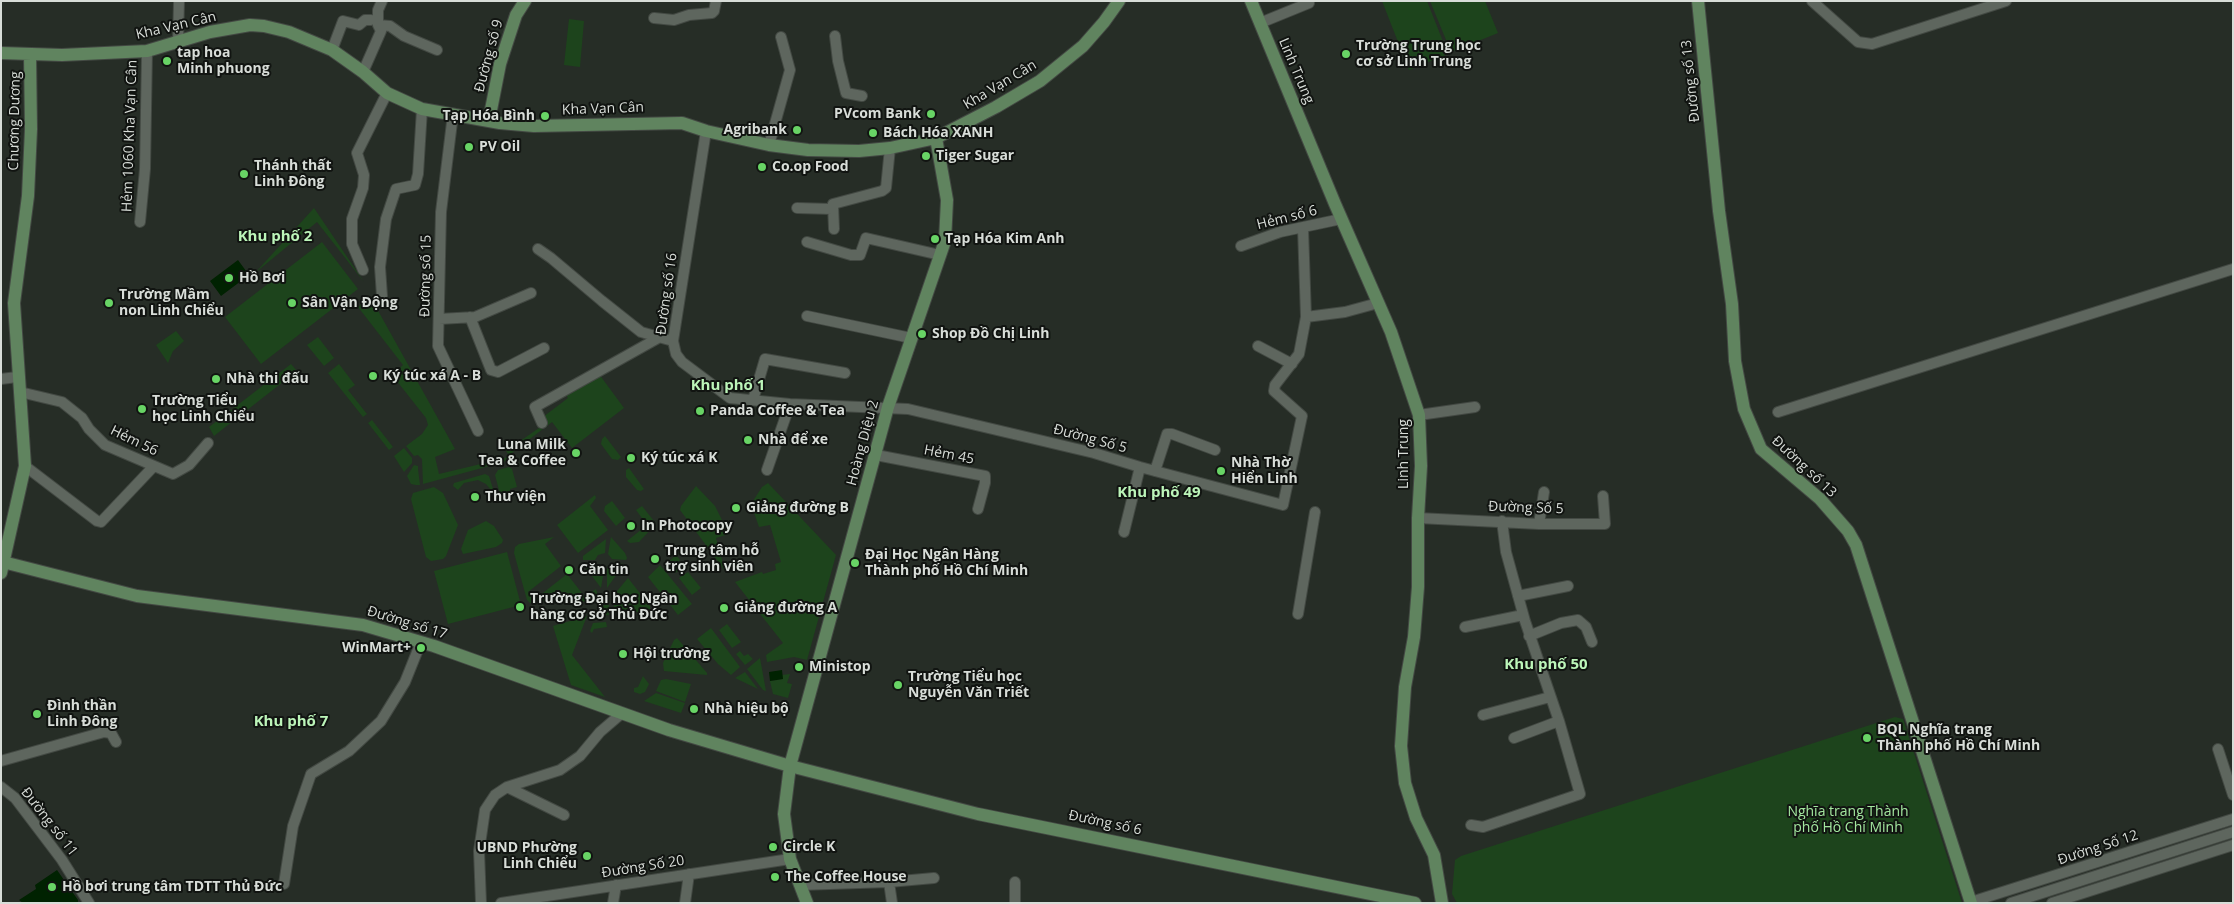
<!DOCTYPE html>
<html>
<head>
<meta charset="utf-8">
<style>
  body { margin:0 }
  #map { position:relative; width:2234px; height:904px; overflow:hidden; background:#262d26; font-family:"Open Sans",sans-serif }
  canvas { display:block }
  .frame { position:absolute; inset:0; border:2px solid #d8ddd8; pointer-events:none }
</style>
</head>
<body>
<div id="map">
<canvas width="2234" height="904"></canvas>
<div class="frame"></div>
</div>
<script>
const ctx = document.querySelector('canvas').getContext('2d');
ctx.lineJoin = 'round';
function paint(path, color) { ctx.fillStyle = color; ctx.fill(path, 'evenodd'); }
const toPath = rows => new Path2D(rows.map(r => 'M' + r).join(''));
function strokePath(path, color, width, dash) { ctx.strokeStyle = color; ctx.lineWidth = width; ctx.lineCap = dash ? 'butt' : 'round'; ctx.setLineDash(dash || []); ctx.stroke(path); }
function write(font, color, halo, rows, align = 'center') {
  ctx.font = font + ' "Open Sans",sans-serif'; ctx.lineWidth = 4; ctx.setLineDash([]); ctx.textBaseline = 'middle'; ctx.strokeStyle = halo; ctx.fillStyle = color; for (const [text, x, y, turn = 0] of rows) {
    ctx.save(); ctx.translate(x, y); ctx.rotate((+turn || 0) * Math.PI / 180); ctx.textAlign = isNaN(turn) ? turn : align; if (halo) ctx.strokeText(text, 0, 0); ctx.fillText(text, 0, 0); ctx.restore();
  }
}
paint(toPath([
  [1382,1,1427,1,1448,54,1409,70],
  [1430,1,1485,1,1498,33,1451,52],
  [569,19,584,21,580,67,564,65],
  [314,208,364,282,317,222,255,273],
  [322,242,358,289,261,364,225,317],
  [371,298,455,449,435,457,439,474,489,462,497,457,501,461,509,455,506,451,546,423,543,417,568,398,564,392,579,384,582,387,599,374,624,408,572,448,552,422,513,452,504,462,423,484,422,459,418,455,414,456,406,446,422,434,428,425,426,418,396,380,394,373,403,365,358,307],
  [176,331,184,341,173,351,168,363,156,345],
  [318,337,334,358,324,366,307,345],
  [291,364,297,371,214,436,209,427],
  [339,364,355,385,348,390,367,414,363,417,328,373],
  [372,420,393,447,389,450,368,423],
  [605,436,621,457,618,460,612,459,601,444,602,439],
  [404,448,412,458,412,463,404,472,394,456],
  [414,465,418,466,418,469,420,485,416,485,411,484,407,476],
  [509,467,512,469,517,487,510,489,512,498,506,499,501,498,495,475,498,470],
  [629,468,644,489,641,491,637,490,626,477,626,470],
  [485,474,489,476,495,495,486,484,478,480,464,483,458,490,453,486,454,483],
  [768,483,836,555,807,660,794,657,767,662,766,655,783,643,735,582,762,572,763,574,776,570,775,564,781,562,770,525,759,527,751,504,762,487],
  [696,486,715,506,729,534,716,538,725,571,680,510,681,506],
  [434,487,443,493,458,525,446,556,443,559,431,561,426,557,411,499,413,493],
  [595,495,596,498,590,506,608,530,578,553,557,525],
  [612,501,625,518,616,526,604,511,605,506],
  [642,506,654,521,654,526,639,542,630,543,627,541,647,525,636,510],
  [486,521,494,526,503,540,502,543,496,547,463,554,461,549,468,530],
  [554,537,545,544,561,566,528,592,534,600,567,574,585,597,596,589,598,596,592,604,568,597,530,603,527,600,514,553,515,547,519,544],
  [611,537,625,553,627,558,626,560,612,559,608,554],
  [606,539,605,553,598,555,595,560,583,560,583,556],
  [507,552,521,605,448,624,434,571],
  [676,555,680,560,675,565,678,571,675,573,667,563],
  [612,563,624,564,607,588,607,569],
  [583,564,595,564,598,568,604,570,601,588],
  [660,565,692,604,678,615,648,577],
  [688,572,701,588,692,595,679,578],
  [628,578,650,606,650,610,618,615,615,612,612,597],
  [605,604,609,605,609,615,597,616,597,613],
  [587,616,572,655,605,697,571,685,553,626],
  [606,622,607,627,594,629,592,633,590,631,593,623],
  [727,624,741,642,732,648,719,630],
  [711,628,740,667,731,675,718,664,697,639],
  [677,638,707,673,707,675,664,671,663,663,674,640],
  [740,651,744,656,748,654,753,659,745,665,736,654],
  [760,658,766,691,763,690,747,669],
  [745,672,758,689,735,678],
  [790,674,787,683,792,684,788,698,773,694,770,681,783,679,782,675],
  [643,676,649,684,645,692,640,694,634,692,634,688,638,687],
  [666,679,691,684,685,702,656,691,661,680],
  [656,693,685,703,681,713,644,701],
  [1895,717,1903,719,1962,903,1457,903,1452,894,1455,860,1461,856]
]), '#1d441c');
paint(toPath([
  [238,260,249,275,221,296,210,281],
  [782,670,783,679,770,681,769,672],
  [57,870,78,900,78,903,23,903,19,900,36,889,35,885]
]), '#002201');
const street = toPath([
  [1812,1,1858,42,1872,44,2006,1],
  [654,18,674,20,689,15,712,13,714,11,716,1],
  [1260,23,1309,3],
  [378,25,390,26,404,36,437,50],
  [835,36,838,61,846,93,862,96],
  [178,42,179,1],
  [332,50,343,21,359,25,365,20,371,20],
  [363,72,381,31,378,25,378,10,382,1],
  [453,114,441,212,438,346,478,431],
  [706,131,673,341,676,354,682,362,730,398,790,404,908,409,1094,453,1140,467,1283,505,1302,416,1274,391,1275,385,1299,354,1306,317,1303,228],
  [769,145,790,70,781,37],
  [797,208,832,209],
  [140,222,145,169,147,51],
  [834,229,833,204,882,191,886,188,890,148],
  [807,242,851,255,860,255,866,238,940,255],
  [1241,246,1280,232,1341,219],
  [538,249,551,258,602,301,641,332,673,341],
  [363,270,352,244,352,219,363,188,364,175,357,153,387,93],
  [382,296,380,267,386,219,396,189,415,185,418,174,422,109],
  [807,316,911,338],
  [470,317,491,370,498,372,544,348],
  [1306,317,1345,312,1378,303],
  [439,319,475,317,531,293],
  [1258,346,1292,364],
  [1,379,17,377],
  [20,392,62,402,82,418,89,429,105,445,173,474,189,465,208,443],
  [753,400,765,359,845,373],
  [1778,412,2233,269],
  [1419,415,1475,407],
  [542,423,535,407,660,337],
  [876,455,985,476,985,483,978,509],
  [25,466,97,521,101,522,154,466],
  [767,470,790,404],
  [1155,471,1167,434,1172,434,1215,450],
  [1418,518,1539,524,1605,524,1603,496],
  [1539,524,1544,492],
  [1124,532,1140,467],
  [1518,596,1568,586],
  [1298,614,1315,512],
  [1465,627,1523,615],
  [1529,636,1561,623,1578,620,1586,627,1592,642],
  [1483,715,1550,697],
  [1514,738,1559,721],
  [2218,749,2233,795],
  [1,761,104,732,111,733,116,742],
  [1,787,15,798,62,860,89,903],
  [507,787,564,815],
  [1471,825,1483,827,1580,794,1559,721,1525,621,1506,552,1502,521],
  [889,882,892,903],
  [1015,882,1015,903],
  [284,884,293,826,311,774,349,751,381,721,405,682,421,642],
  [800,885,889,882,934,878],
  [1971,902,2233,819],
  [481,903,479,851,485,810,495,795,507,787,560,770,580,756,600,732,621,714],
  [501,903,790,859],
  [613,903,616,885],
  [685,903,689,874],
  [2011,903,2233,832],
  [2052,903,2233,845]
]);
const secondary = toPath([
  [1251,1,1335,204,1391,332,1419,415,1421,466,1418,518,1418,587,1414,637,1405,687,1401,746,1405,783,1416,818,1434,855,1442,903],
  [1698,1,1719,211,1732,304,1735,361,1744,409,1761,449,1820,499,1848,531,1856,545,1971,903],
  [1,53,62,55,147,51,210,32,250,25,264,26,289,32,332,50,363,72,387,93,422,109,500,123,534,126,682,123,706,131,769,145,808,150,859,151,890,148,936,138,996,107,1040,81,1083,46,1104,22,1119,1],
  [489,120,500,64,516,15,525,1],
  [3,562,137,596,363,625,434,646,669,730,790,766,978,814,1415,903],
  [1,573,25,466,14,303,28,196,31,129,30,55],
  [807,903,790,859,784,814,790,766,888,407,945,241,947,200,936,138]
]);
strokePath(street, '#434943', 12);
strokePath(secondary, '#434943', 14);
strokePath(street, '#5e665e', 10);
strokePath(secondary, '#60845f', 12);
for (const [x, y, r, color] of [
  [1346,54,5,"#68d465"],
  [167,61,5,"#68d465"],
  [931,114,5,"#68d465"],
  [545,116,5,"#68d465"],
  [797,130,5,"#68d465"],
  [873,133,5,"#68d465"],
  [469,147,5,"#68d465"],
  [926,156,5,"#68d465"],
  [762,167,5,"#68d465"],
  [244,174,5,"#68d465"],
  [935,239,5,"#68d465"],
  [229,278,5,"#68d465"],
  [109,303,5,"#68d465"],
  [292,303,5,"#68d465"],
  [922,334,5,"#68d465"],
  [373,376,5,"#68d465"],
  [216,379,5,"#68d465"],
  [142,409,5,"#68d465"],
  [700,411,5,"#68d465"],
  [748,440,5,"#68d465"],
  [576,453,5,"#68d465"],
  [631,458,5,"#68d465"],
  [1221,471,5,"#68d465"],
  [475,497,5,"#68d465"],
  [736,508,5,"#68d465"],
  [631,526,5,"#68d465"],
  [655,559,5,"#68d465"],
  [855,563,5,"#68d465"],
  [569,570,5,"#68d465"],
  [520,607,5,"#68d465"],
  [724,608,5,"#68d465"],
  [421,648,5,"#68d465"],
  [623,654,5,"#68d465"],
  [799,667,5,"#68d465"],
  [898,685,5,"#68d465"],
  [694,709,5,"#68d465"],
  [37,714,5,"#68d465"],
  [1867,738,5,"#68d465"],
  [773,847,5,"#68d465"],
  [587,856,5,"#68d465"],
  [775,877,5,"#68d465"],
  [52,887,5,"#68d465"]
]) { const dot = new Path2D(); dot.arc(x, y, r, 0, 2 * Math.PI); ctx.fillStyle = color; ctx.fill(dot); strokePath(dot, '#111411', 2); }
write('14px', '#d8ddd8', '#111411', [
  ["Kha Vạn Cân",176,26,-13],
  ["Đường số 9",489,56,-75],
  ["Linh Trung",1296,71,67],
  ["Đường số 13",1691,81,-96],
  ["Kha Vạn Cân",1000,85,-31],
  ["Kha Vạn Cân",603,109,-2],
  ["Chương Dương",15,121,-89],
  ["Hẻm 1060 Kha Vạn Cân",130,136,-88],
  ["Hẻm số 6",1287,218,-14],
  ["Đường số 15",426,276,-89],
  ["Đường số 16",667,294,-82],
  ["Đường Số 5",1090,439,15],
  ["Hẻm 56",134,441,26],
  ["Hoàng Diệu 2",863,443,-75],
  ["Linh Trung",1404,454,-90],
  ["Hẻm 45",949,455,11],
  ["Đường số 13",1804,467,43],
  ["Đường Số 5",1526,508,2],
  ["Đường số 17",407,623,17],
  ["Đường số 11",49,822,52],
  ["Đường số 6",1105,823,12],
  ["Đường Số 12",2098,848,-18],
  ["Đường Số 20",643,867,-9]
]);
write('bold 14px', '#d8ddd8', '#111411', [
  ["Trường Trung học",1356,46],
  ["cơ sở Linh Trung",1356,62],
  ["tap hoa",177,53],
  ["Minh phuong",177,69],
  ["PVcom Bank",921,114,"right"],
  ["Tạp Hóa Bình",535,116,"right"],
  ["Agribank",787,130,"right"],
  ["Bách Hóa XANH",883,133],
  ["PV Oil",479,147],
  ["Tiger Sugar",936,156],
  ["Thánh thất",254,166],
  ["Linh Đông",254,182],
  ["Co.op Food",772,167],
  ["Tạp Hóa Kim Anh",945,239],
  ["Hồ Bơi",239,278],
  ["Trường Mầm",119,295],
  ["non Linh Chiểu",119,311],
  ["Sân Vận Động",302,303],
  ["Shop Đồ Chị Linh",932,334],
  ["Ký túc xá A - B",383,376],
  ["Nhà thi đấu",226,379],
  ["Trường Tiểu",152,401],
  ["học Linh Chiểu",152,417],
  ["Panda Coffee & Tea",710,411],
  ["Nhà để xe",758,440],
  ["Luna Milk",566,445,"right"],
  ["Tea & Coffee",566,461,"right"],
  ["Ký túc xá K",641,458],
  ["Nhà Thờ",1231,463],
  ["Hiển Linh",1231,479],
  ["Thư viện",485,497],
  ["Giảng đường B",746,508],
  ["In Photocopy",641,526],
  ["Trung tâm hỗ",665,551],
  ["trợ sinh viên",665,567],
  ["Đại Học Ngân Hàng",865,555],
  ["Thành phố Hồ Chí Minh",865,571],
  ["Căn tin",579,570],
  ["Trường Đại học Ngân",530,599],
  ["hàng cơ sở Thủ Đức",530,615],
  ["Giảng đường A",734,608],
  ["WinMart+",411,648,"right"],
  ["Hội trường",633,654],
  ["Ministop",809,667],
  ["Trường Tiểu học",908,677],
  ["Nguyễn Văn Triết",908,693],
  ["Đình thần",47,706],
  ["Linh Đông",47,722],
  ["Nhà hiệu bộ",704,709],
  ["BQL Nghĩa trang",1877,730],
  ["Thành phố Hồ Chí Minh",1877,746],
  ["Circle K",783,847],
  ["UBND Phường",577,848,"right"],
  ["Linh Chiểu",577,864,"right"],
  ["The Coffee House",785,877],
  ["Hồ bơi trung tâm TDTT Thủ Đức",62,887]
], 'left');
write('14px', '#a3e79f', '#111411', [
  ["Nghĩa trang Thành",1848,812],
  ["phố Hồ Chí Minh",1848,828]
]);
write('bold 15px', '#bcf5b9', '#111411', [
  ["Khu phố 2",275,237],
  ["Khu phố 1",728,386],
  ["Khu phố 49",1159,493],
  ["Khu phố 50",1546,665],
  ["Khu phố 7",291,722]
]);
</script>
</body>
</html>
